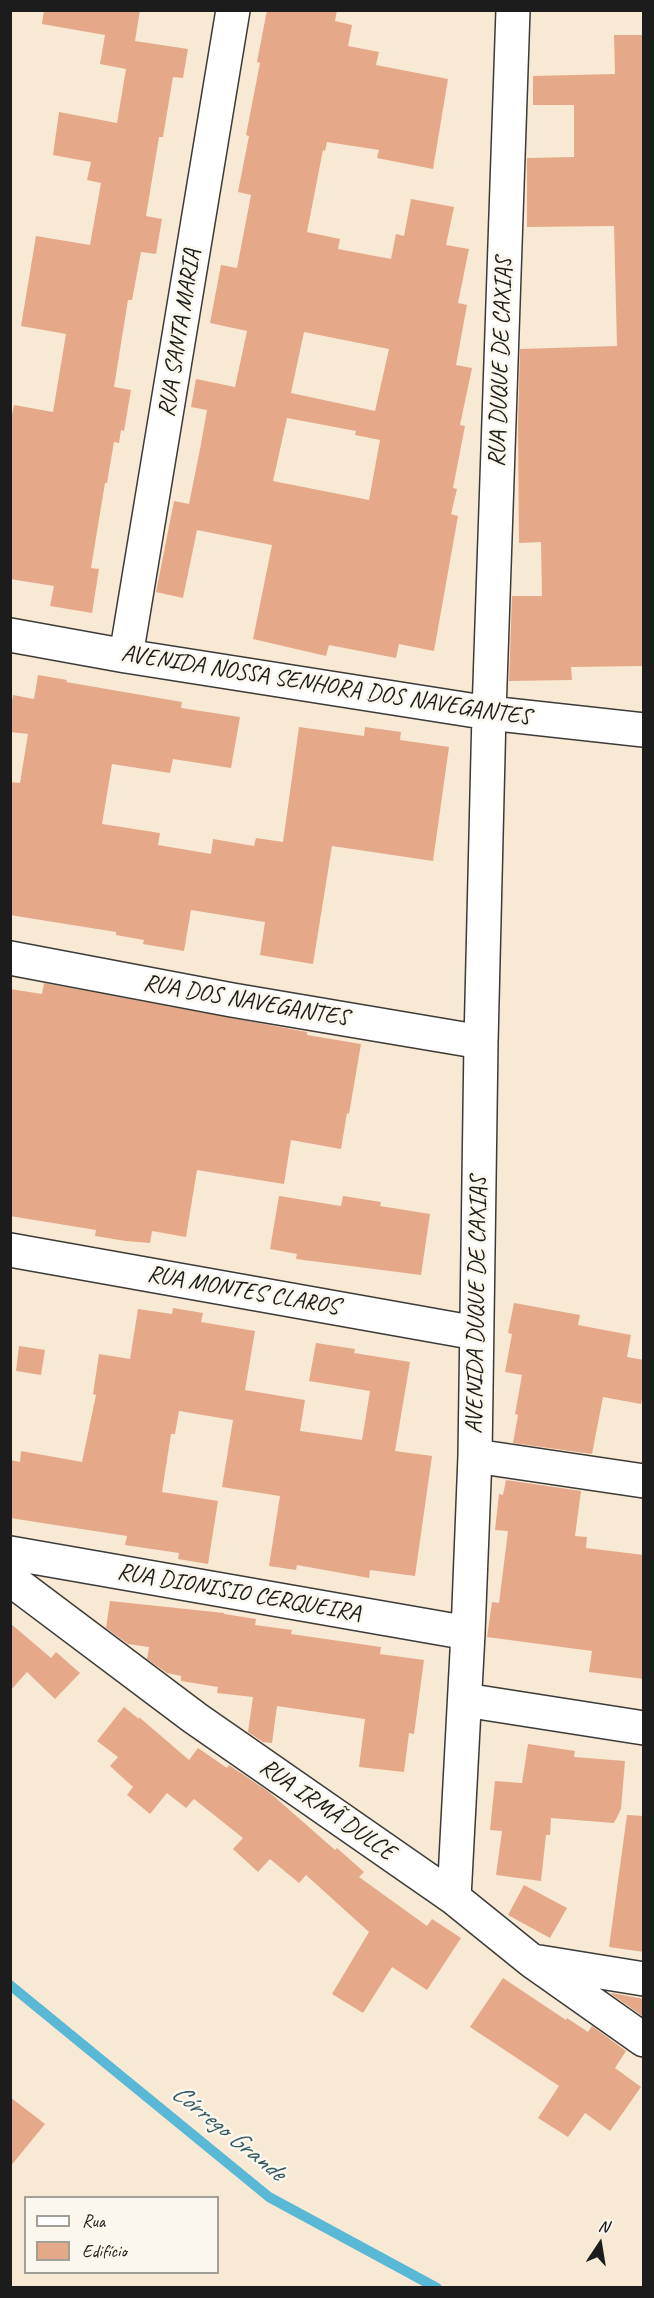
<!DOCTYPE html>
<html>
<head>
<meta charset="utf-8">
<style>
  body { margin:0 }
  #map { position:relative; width:654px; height:2298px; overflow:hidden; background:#f7e9d3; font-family:Caveat,sans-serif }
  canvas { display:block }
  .frame { position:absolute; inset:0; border:12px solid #1c1c1c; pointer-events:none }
  .legend { position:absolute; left:24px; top:2196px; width:195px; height:78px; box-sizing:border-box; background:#fbf7ec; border:2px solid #a29f99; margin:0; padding:8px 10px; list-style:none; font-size:18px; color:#1c1c1c }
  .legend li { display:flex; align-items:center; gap:12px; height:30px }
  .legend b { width:30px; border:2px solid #a29f99 }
  .north { position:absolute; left:570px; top:2214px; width:60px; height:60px; -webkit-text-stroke:4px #fbf7ec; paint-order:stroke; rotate:12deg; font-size:16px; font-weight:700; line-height:24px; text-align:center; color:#1c1c1c }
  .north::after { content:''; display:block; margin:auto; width:21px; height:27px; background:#1c1c1c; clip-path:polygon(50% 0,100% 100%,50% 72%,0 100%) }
</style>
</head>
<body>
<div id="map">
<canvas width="654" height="2298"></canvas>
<div class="frame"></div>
<ul class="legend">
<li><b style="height:8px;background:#fff"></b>Rua</li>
<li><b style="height:16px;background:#e5a98a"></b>Edifício</li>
</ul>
<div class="north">N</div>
</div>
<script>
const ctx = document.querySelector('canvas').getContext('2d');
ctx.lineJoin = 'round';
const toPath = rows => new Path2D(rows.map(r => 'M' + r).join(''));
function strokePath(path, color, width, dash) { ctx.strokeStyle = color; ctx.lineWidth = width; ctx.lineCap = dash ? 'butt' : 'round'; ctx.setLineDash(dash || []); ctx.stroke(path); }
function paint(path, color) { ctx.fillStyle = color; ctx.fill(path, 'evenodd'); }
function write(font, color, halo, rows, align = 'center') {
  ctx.font = font + ' Caveat,sans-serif'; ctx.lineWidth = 5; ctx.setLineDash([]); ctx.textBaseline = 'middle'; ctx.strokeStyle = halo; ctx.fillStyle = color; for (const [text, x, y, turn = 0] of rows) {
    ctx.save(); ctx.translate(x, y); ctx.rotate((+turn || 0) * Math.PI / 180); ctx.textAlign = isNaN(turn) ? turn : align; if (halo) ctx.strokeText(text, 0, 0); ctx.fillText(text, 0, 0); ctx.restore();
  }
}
strokePath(toPath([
  [10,1985,269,2197,437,2288]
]), '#58b8d6', 10);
paint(toPath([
  [44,10,140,10,135,41,188,49,183,78,173,77,163,137,159,137,146,216,162,219,156,254,141,252,132,300,128,300,114,387,131,390,124,431,121,430,119,443,114,442,107,483,105,483,91,568,99,569,92,613,50,606,54,586,10,579,10,425,14,405,53,412,66,334,21,326,36,236,90,245,101,183,87,180,91,162,53,155,59,112,117,123,126,69,100,64,105,35,42,24],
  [267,10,337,10,335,21,352,25,348,46,379,52,376,65,448,79,433,169,377,158,379,150,327,142,325,151,323,150,307,232,340,239,338,249,391,259,396,234,404,236,411,199,454,207,446,245,469,249,458,303,467,305,456,365,472,368,460,425,465,426,453,488,457,489,451,514,458,516,434,651,399,644,396,658,329,645,326,656,253,639,272,545,197,530,183,598,156,592,174,501,189,504,201,444,207,410,191,407,196,379,235,387,247,331,210,323,221,265,237,268,251,195,238,192,249,136,246,135,260,63,257,62],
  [304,332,389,349,375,411,291,393],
  [287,418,356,431,355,435,380,440,369,500,273,481],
  [614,35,644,35,644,666,571,667,572,680,509,681,512,596,542,596,541,542,519,543,518,424,520,349,617,346,614,226,527,227,527,158,574,157,574,105,533,105,533,76,615,74],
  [38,675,67,680,66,682,182,702,181,708,240,717,231,768,173,759,170,773,112,764,102,824,160,833,158,845,211,854,213,839,254,846,256,838,283,842,299,727,364,736,365,727,401,732,400,740,449,747,433,861,332,846,313,964,260,955,265,922,191,910,184,951,143,944,144,940,116,935,116,932,10,915,10,782,20,783,28,734,10,732,10,713,13,695,34,699],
  [44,983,307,1032,307,1035,361,1044,349,1114,347,1113,341,1149,291,1140,284,1184,197,1170,186,1237,152,1231,150,1243,126,1241,95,1236,96,1230,10,1216,10,989,42,994],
  [279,1196,341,1206,343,1196,381,1202,380,1206,430,1214,421,1275,296,1259,297,1254,270,1249],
  [514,1303,580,1315,578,1325,631,1335,627,1357,644,1360,644,1389,641,1404,603,1397,592,1454,513,1443,518,1415,515,1414,522,1375,505,1372,512,1334,508,1333],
  [173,1308,203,1313,201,1322,255,1331,245,1390,305,1400,300,1431,362,1440,370,1391,309,1381,316,1343,355,1349,354,1353,410,1362,395,1451,432,1456,415,1576,370,1570,369,1578,297,1565,296,1570,269,1566,280,1496,222,1487,233,1420,179,1411,175,1434,171,1434,162,1492,218,1501,208,1564,178,1559,179,1553,125,1545,127,1536,10,1518,10,1460,20,1462,21,1451,82,1462,96,1395,93,1394,99,1354,130,1359,138,1309,172,1314],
  [19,1346,45,1350,41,1375,16,1371],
  [506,1480,581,1491,575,1536,587,1537,586,1548,644,1555,644,1679,589,1672,592,1651,487,1637,492,1602,499,1603,508,1531,495,1530,499,1494,503,1495],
  [110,1601,224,1613,224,1614,256,1619,255,1625,292,1630,291,1634,381,1647,380,1654,424,1660,414,1734,409,1733,404,1772,359,1767,365,1719,277,1706,272,1743,263,1742,248,1732,253,1697,217,1693,218,1687,181,1681,181,1676,167,1673,147,1659,149,1647,128,1644,106,1628],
  [10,1623,51,1658,56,1652,80,1673,55,1699,27,1672,10,1691],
  [124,1707,139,1719,139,1717,189,1760,198,1748,227,1768,229,1765,269,1792,335,1850,337,1848,364,1872,359,1877,427,1926,432,1919,461,1938,427,1990,392,1967,363,2013,332,1994,369,1932,306,1875,299,1883,270,1859,258,1872,233,1849,243,1838,194,1799,186,1808,167,1793,150,1814,127,1795,133,1787,110,1766,118,1757,97,1741],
  [528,1744,575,1751,574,1757,625,1761,621,1809,614,1823,551,1818,550,1835,546,1835,541,1881,496,1875,502,1831,490,1830,495,1781,522,1783],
  [627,1815,644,1816,644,1952,609,1947],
  [524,1885,567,1908,550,1938,508,1915],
  [503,1978,566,2020,567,2018,588,2032,592,2026,626,2051,615,2068,641,2087,610,2131,585,2113,568,2137,538,2118,559,2086,470,2027],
  [612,1993,644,1999,644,2017,611,1994],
  [10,2097,45,2124,10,2167]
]), '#e5a98a');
const minor = toPath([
  [10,635,126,656,489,713,644,730],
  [126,656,233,10],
  [10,958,232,1000,481,1042],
  [10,1250,476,1333],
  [475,1456,644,1481],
  [10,1553,468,1633],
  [10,1579,195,1718,454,1898,532,1961,644,2040],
  [465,1700,644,1728],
  [454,1898,468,1633,475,1456,481,1042,489,713,513,10],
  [539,1962,644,1979]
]);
strokePath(minor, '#3d3b37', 36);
strokePath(minor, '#fff', 33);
write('24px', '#1c1c1c', '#fbf7ec', [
  ["RUA SANTA MARIA",180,333,-81],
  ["RUA DUQUE DE CAXIAS",501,362,-88],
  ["AVENIDA NOSSA SENHORA DOS NAVEGANTES",326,686,9],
  ["RUA DOS NAVEGANTES",246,1001,10],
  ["RUA MONTES CLAROS",243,1291,10],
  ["AVENIDA DUQUE DE CAXIAS",477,1305,-89],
  ["RUA DIONISIO CERQUEIRA",239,1593,10],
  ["RUA IRMÃ DULCE",327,1810,35]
]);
write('italic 26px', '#345a66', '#fbf7ec', [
  ["Córrego Grande",228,2133,39]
]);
</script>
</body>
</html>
